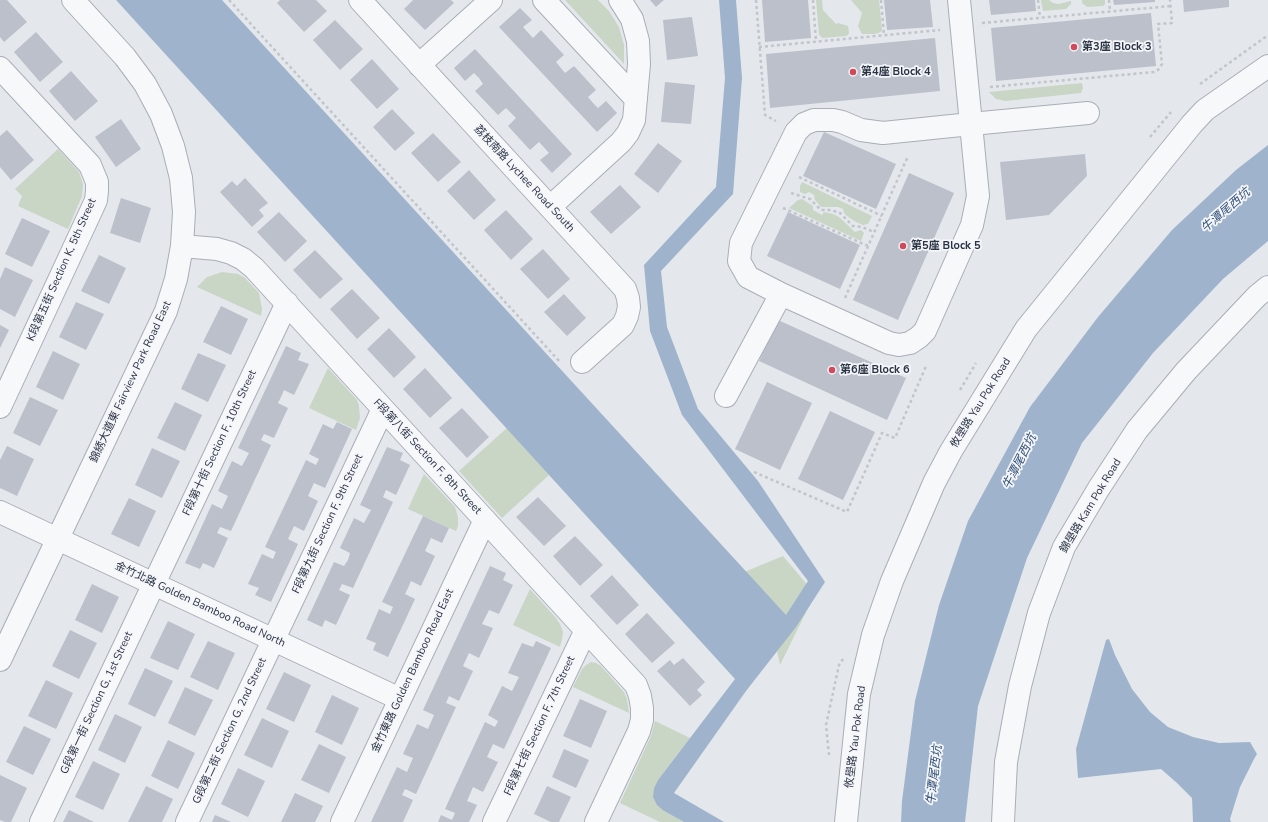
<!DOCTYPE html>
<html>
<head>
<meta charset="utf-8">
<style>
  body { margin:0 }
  canvas { display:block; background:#e4e7ec }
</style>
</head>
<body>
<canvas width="1268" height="822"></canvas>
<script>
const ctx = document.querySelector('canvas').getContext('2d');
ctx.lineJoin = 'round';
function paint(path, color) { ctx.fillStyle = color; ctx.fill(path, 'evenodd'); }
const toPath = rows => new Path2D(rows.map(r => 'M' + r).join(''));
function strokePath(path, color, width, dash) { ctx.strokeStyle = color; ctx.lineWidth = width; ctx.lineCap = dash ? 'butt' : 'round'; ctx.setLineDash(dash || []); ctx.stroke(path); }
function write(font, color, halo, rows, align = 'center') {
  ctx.font = font + ' "Nunito Sans","Noto Sans TC",sans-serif'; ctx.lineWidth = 3.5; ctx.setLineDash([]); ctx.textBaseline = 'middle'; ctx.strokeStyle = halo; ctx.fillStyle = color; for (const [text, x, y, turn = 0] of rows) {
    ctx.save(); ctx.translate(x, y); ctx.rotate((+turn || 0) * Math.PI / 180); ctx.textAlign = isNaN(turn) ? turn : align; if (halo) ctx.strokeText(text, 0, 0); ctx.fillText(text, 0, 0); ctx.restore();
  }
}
paint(toPath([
  [565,0,598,0,609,11,619,27,624,45,624,64],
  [816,0,822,0,823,10,836,24,838,23,848,26,849,33,848,35,846,36,823,38,821,37,819,34],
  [851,0,879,0,882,30,881,32,875,34,862,34,858,26,862,13],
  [1041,0,1049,0,1053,3,1058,4,1071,1,1071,4,1066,9,1043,11],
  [1082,0,1105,0,1105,4,1103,6,1087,7,1082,3],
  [1082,83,1083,88,1081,93,1005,101,996,99,989,92],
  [58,149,79,172,83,184,82,196,68,229,18,206,22,196,15,189],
  [802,182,872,216,868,224,863,225,856,222,847,216,844,213,843,209,838,207,821,207,815,200,814,195,809,192,805,194,800,192,800,186],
  [802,199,813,206,813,210,822,215,824,212,833,214,839,217,855,232,861,230,864,233,861,241,789,208,798,200],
  [222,272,238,274,245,278,259,293,262,309,261,316,197,287,207,277],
  [328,368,357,400,359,406,360,418,356,430,309,408],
  [507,428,549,475,502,518,459,471],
  [424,474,455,507,458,517,458,526,456,531,408,509],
  [783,556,815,594,780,665,771,621,725,580],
  [530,589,556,618,560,624,563,632,562,639,560,647,513,625],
  [591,662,596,663,601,666,624,692,627,699,629,713,573,687,582,669,586,665],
  [655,721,690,738,658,780,654,788,664,811,684,822,660,822,620,803,651,736]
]), '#c9d6c5');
paint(toPath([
  [116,0,222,0,786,615,808,581,682,415,650,331,644,265,716,187,725,78,719,0,736,0,742,78,733,194,661,271,667,327,698,409,758,481,825,582,796,627,746,691,674,793,724,822,684,822,664,811,657,805,653,797,654,788,658,780,735,679],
  [1268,145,1268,241,1223,279,1153,353,1082,443,1027,558,978,706,965,822,901,822,902,801,915,701,939,605,968,521,1030,407,1098,317,1172,230,1236,170],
  [1109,639,1115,655,1132,689,1150,712,1168,727,1193,737,1219,743,1250,742,1257,754,1254,759,1240,787,1230,819,1231,822,1193,822,1192,798,1177,783,1161,769,1078,778,1076,749,1106,640]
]), '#9fb4cc');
paint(toPath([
  [0,0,7,0,27,22,4,42,0,37],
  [280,0,316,0,327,11,304,32,277,3],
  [413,0,451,0,454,3,425,30,404,9],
  [650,0,664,0,656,7],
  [762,0,808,0,811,38,765,42],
  [884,0,930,0,933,27,887,30],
  [989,0,1035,0,1036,11,991,15],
  [1113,0,1155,0,1155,2,1114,5],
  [1183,0,1229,0,1229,7,1184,12],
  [520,8,532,20,523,27,533,38,541,30,564,55,556,62,565,73,574,66,596,90,588,97,593,103,598,108,606,101,617,113,597,132,499,27],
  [1151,13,1156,66,996,81,991,28],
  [692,17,698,56,667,60,663,20],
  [335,20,363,49,340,70,313,40],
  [36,32,63,62,40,82,14,52],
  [935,38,940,91,770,108,766,54],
  [475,49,572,154,552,173,540,160,549,153,539,142,530,150,508,126,516,118,506,108,498,115,475,91,483,84,479,78,474,73,465,81,454,68],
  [372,59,399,89,377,109,350,80],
  [71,71,98,101,75,121,49,91],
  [665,82,695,85,691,124,661,122],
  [392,109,415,133,395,151,373,127],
  [121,119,141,149,116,167,95,137],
  [7,130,34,160,11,180,0,167,0,136],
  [824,132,896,164,876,209,803,176],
  [433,133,461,162,438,182,411,153],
  [658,143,682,161,658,193,634,174],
  [1085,154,1087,176,1049,215,1006,220,1000,162],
  [469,170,496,200,474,220,447,191],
  [909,173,954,193,898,320,853,300],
  [245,178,268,203,259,210,264,216,252,227,220,192,232,181,237,186],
  [620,185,641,207,611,234,590,212],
  [121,198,151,208,140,243,110,233],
  [506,210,533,239,511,260,484,230],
  [279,212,307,241,285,262,257,232],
  [788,212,860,245,840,289,767,256],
  [22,218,50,231,32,267,5,254],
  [543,249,570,279,548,299,520,269],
  [315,250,343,279,320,299,293,270],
  [99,255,126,268,109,304,81,291],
  [5,267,33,280,15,317,0,309,0,279],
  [352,289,380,318,357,339,330,309],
  [564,294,586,318,567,336,544,312],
  [76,302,104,314,86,350,59,337],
  [221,306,248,319,231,355,203,342],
  [778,320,906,378,887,420,759,361],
  [0,325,9,330,0,348],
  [389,328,416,357,394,378,367,349],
  [286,346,301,353,298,360,309,364,294,395,284,390,281,397,278,403,288,408,274,438,264,434,261,440,271,445,231,531,220,527,217,533,228,538,214,568,203,563,200,569,185,563,212,504,222,509,228,496,218,491,232,461,242,466,249,453,238,448],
  [53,351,80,364,63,400,36,387],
  [198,353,226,365,208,402,181,389],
  [425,368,452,398,430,418,403,389],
  [767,382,812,403,780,470,735,449],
  [30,397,58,410,40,446,13,433],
  [175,402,202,415,185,451,157,438],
  [462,408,489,437,467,458,439,428],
  [830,411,875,432,843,500,798,479],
  [337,422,352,429,325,488,314,483,308,496,318,501,304,531,294,526,288,539,298,544,271,602,255,595,259,588,248,584,262,554,273,559,276,552,265,547,306,460,316,465,319,459,309,454,323,424,333,429],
  [7,446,34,459,17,496,0,488,0,460],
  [387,447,403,453,400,460,410,465,396,495,386,490,383,497,393,502,353,588,342,584,339,590,350,595,336,625,325,620,322,627,307,620,334,562,344,566,348,560,350,553,340,548,354,518,364,523,371,510,360,505],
  [152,448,180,461,162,498,135,485],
  [538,497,566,526,544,546,516,517],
  [129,498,156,511,139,547,111,534],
  [423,516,449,528,442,543,431,538,425,551,435,556,421,586,411,581,408,588,405,594,415,599,388,657,373,650,376,643,366,639,379,609,390,614,393,607,382,602],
  [575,536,603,565,580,586,553,556],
  [490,566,506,573,503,580,513,585,499,614,489,610,482,624,493,628,479,658,469,653,463,666,473,671,459,701,449,696,446,703,456,707,416,794,405,789,402,795,413,800,403,822,371,822,397,767,407,772,413,758,403,754,417,724,428,729,434,715,423,710],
  [612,575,639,605,617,625,590,596],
  [92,584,119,597,102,633,75,620],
  [647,613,675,643,652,663,625,634],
  [168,621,195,634,178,670,150,658],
  [70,630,97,643,79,679,52,666],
  [208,641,235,653,218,690,190,677],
  [536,641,551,648,504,749,493,744,487,757,498,762,483,792,473,787,467,801,477,805,469,822,438,822,441,815,452,820,455,813,445,809,455,787,485,722,495,727,498,721,488,715,502,686,512,691,519,677,508,673,522,643,533,647],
  [683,658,705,682,697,690,702,695,690,706,657,671,670,660,674,665],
  [145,668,173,681,155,717,128,704],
  [284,672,311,685,294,722,266,709],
  [46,680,73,693,56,729,28,716],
  [185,687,213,700,195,736,168,723],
  [332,695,359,708,342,745,315,732],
  [580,699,607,711,591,748,563,736],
  [115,714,142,727,125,763,98,750],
  [262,718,289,731,272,768,244,755],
  [24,726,51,739,33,775,6,762],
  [168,740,195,753,178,789,151,776],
  [319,744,346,757,329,793,301,780],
  [564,749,589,760,576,788,552,777],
  [93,761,120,774,103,810,75,797],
  [238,768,265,781,248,817,221,804],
  [0,775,27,788,11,822,5,822,0,820],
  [146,786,173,799,162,822,128,822],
  [547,786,571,797,559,822,551,822,534,814],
  [295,793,323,806,315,822,281,822],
  [69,810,94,822,63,822],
  [215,815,231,822,212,822]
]), '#bbc0ca');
const minor = toPath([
  [360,0,625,289,628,298,629,307,627,316,623,325,582,362],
  [544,0,636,99],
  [959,0,971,124,978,196,972,225,925,331,919,337,910,343,899,345,889,343,781,294,748,277,739,261,741,243,796,132,804,124,814,120,833,120,842,122,861,130,883,133,971,124,1088,113],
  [419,65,491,0],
  [0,68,90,165,97,182,97,191,96,200,92,209,0,407],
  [550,207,621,142,628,133,634,120,639,64,638,41,632,19,620,0],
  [182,246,217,249,231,253,243,259,254,268,636,685,640,696,642,708,642,720,639,731,596,822],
  [726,396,781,294],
  [0,512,400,699],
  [0,660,166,311,176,279,182,246,184,212,181,178,173,146,161,114,145,84,125,57,73,0],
  [41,822,287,303],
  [187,822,383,409],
  [342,822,485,520],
  [494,822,586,630],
  [846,822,859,694,873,635,892,581,934,483,951,451,1026,329,1192,124,1205,110,1268,66]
]);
const tertiary = toPath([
  [1003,822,1006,762,1020,686,1039,613,1064,547,1099,488,1137,430,1186,371,1257,296,1268,287]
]);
strokePath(minor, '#a9aeb7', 24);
strokePath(tertiary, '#a9aeb7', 24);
strokePath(toPath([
  [229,0,560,362],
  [756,0,765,115,776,121],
  [813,0,816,42],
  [881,0,884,35],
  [1038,0,1040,18],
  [1109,0,1110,11],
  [982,23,1171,6],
  [759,47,940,30],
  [1200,84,1268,35],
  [990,87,1154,72,1158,70,1162,64,1158,24,1172,23,1170,0],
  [1150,137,1171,112],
  [799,177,882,216],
  [791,193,810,199,821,210,831,210,840,213,853,226,862,227,874,232],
  [783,208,868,246],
  [845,298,908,156],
  [960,390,976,363],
  [754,472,847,512,882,433,895,438,926,366],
  [829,755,826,725,839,665,843,659]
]), '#c2c5cb', 2.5, [3, 3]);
strokePath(minor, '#f7f8fa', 22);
strokePath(tertiary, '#f7f8fa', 22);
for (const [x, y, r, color] of [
  [1074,47,4,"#d1495b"],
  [853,72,4,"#d1495b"],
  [903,246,4,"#d1495b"],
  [832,370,4,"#d1495b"]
]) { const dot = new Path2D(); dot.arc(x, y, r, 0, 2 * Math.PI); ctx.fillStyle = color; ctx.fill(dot); strokePath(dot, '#f4f6f9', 1.5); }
write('bold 11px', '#2b3445', '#f4f6f9', [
  ["第3座 Block 3",1082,47],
  ["第4座 Block 4",861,72],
  ["第5座 Block 5",911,246],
  ["第6座 Block 6",840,370]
], 'left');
write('11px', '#2b3445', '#f4f6f9', [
  ["荔枝南路 Lychee Road South",524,179,47],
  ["K段第五街 Section K, 5th Street",62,270,-66],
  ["錦綉大道東 Fairview Park Road East",131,382,-65],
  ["攸壆路 Yau Pok Road",981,403,-58],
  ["F段第十街 Section F, 10th Street",220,443,-65],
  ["F段第八街 Section F, 8th Street",427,457,47],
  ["錦壆路 Kam Pok Road",1091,506,-59],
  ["F段第九街 Section F, 9th Street",328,524,-65],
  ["金竹北路 Golden Bamboo Road North",200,605,25],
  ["金竹東路 Golden Bamboo Road East",413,671,-65],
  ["G段第一街 Section G, 1st Street",97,703,-65],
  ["F段第七街 Section F, 7th Street",540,726,-65],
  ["G段第二街 Section G, 2nd Street",230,731,-65],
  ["攸壆路 Yau Pok Road",856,737,-83]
]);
write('italic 12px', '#34527a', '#f4f6f9', [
  ["牛潭尾西坑",1226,211,-41],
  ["牛潭尾西坑",1020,462,-63],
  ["牛潭尾西坑",935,775,-83]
]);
</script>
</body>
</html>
